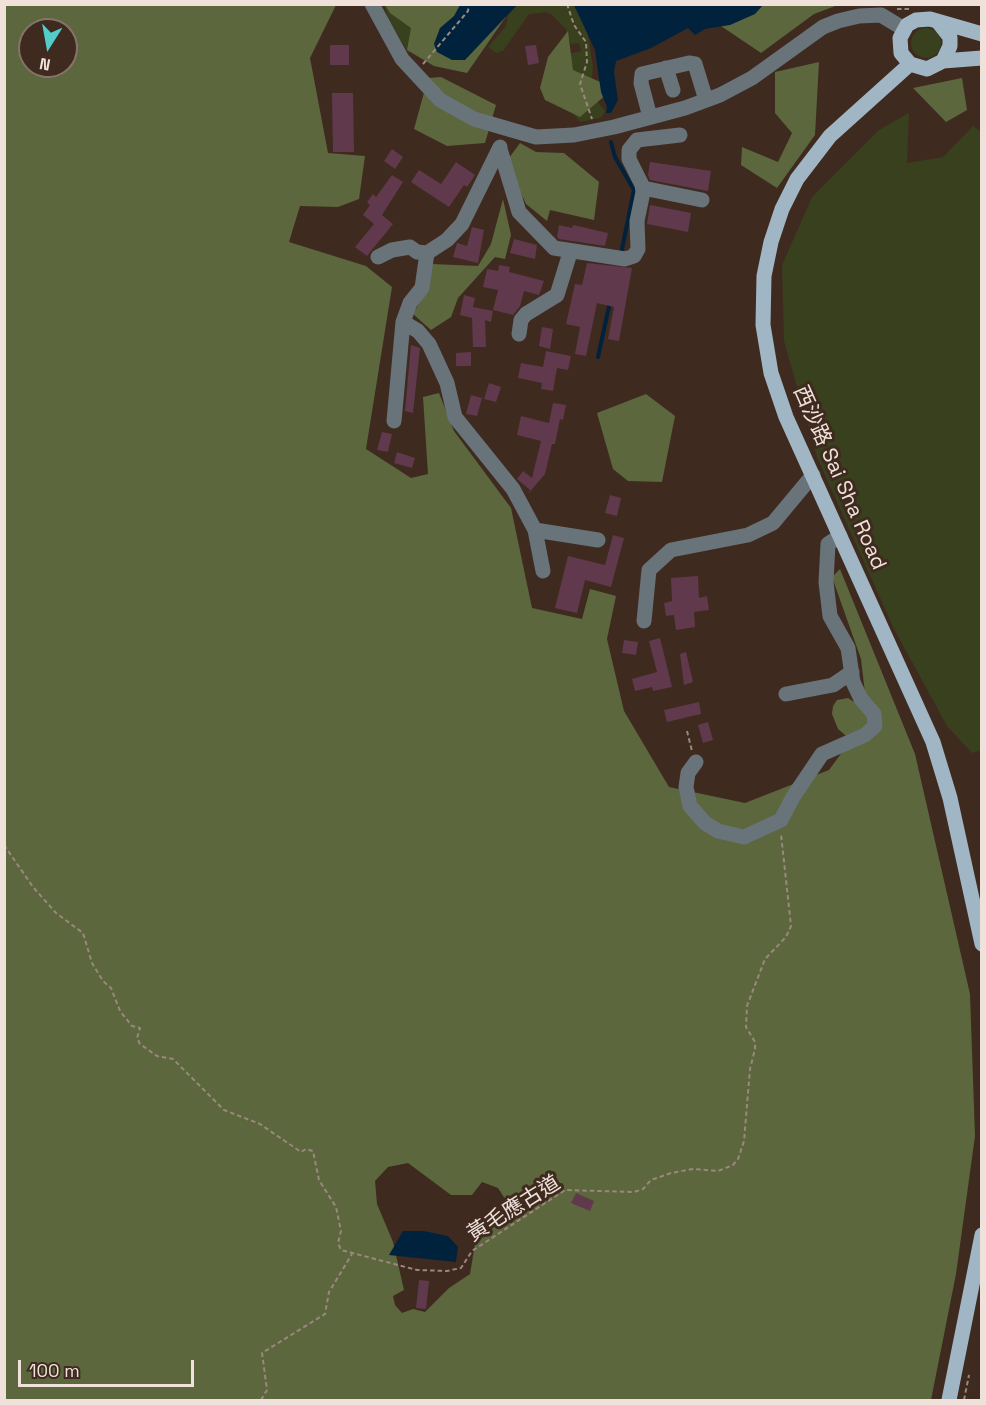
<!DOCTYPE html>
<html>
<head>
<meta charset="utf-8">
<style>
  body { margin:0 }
  #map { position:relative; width:986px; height:1405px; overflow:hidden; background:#3f2a1f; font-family:"Space Grotesk",sans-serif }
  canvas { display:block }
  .frame { position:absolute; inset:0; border:6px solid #f0e2db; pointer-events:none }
  .north { position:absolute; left:18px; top:18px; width:60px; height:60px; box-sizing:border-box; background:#3f2a1f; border:2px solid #86746a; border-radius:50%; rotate:191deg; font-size:16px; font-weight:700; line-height:24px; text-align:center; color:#f0e2db }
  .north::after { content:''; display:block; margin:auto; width:21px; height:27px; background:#53cdca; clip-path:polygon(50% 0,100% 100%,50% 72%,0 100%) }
  .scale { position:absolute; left:18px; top:1360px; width:176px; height:27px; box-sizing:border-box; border:3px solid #f0e2db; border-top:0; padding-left:8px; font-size:18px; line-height:21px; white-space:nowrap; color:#f0e2db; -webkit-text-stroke:4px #3f2a1f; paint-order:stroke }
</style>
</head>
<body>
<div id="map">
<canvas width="986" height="1405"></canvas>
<div class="frame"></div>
<div class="north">N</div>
<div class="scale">100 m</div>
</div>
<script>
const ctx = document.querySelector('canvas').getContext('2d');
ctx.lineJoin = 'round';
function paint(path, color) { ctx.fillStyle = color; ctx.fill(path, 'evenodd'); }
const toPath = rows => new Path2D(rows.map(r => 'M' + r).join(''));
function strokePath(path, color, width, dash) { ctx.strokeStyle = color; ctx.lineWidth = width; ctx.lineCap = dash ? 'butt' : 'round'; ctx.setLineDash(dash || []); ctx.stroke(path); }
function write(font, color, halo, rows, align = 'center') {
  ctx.font = font + ' "Space Grotesk","Noto Sans TC",sans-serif'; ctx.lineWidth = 6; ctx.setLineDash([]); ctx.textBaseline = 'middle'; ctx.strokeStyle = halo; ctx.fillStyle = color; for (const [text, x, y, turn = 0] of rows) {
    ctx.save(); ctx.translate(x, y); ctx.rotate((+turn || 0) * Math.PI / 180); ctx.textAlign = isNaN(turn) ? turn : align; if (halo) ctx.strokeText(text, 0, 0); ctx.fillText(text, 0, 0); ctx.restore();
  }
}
paint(toPath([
  [384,5,456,5,411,45,409,54,388,18],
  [517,5,574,5,587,28,593,67,591,83,597,101,605,111,601,118,580,122,572,112,568,54,581,51,579,43,571,44,566,29,552,15,546,12,529,14,503,51,496,53,488,47,506,26,508,15],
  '911 43a15 15 0 1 1 30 0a15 15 0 1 1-30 0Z',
  [909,113,907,163,943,157,973,126,981,132,982,750,972,753,947,726,894,629,817,457,784,341,782,265,812,197,879,130]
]), '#38401e');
paint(toPath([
  [5,5,336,5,310,58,328,153,365,156,359,199,338,207,300,206,289,242,366,266,392,287,366,449,411,478,428,474,423,397,439,393,454,431,511,508,532,608,582,619,590,589,616,596,607,639,624,711,669,787,745,803,829,770,851,740,838,729,832,714,833,706,837,700,848,698,867,710,861,659,832,577,840,569,915,754,970,994,975,1136,956,1274,931,1400,5,1400],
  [30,30,66,30,66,66,30,66],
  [408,1163,451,1195,472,1195,482,1182,498,1188,507,1202,503,1212,478,1226,470,1274,449,1288,425,1312,413,1309,402,1313,395,1305,393,1296,404,1290,393,1242,377,1204,375,1181,388,1167],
  [385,5,514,5,467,73,434,66,407,50,411,28,390,13],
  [713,5,838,5,814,14,761,53,721,26],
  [568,31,573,70,614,88,580,117,545,100,540,88,548,57],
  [819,62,815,135,777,188,741,165,742,147,778,162,792,133,775,113,775,72],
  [441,77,496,105,485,143,447,146,414,129,428,78],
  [962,78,967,110,946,122,913,88],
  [520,143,536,152,564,153,599,182,594,220,550,210,547,221,526,204,510,171,509,158],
  [503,199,511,235,505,259,495,257,458,298,451,317,431,330,413,314,425,293,432,264,478,266,491,244],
  [646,394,675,416,662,482,628,481,613,469,597,413]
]), '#5c673d');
paint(toPath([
  [460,5,460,4,517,5,465,60,452,60,437,52,434,44,440,28,454,16],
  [574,5,763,5,755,14,730,25,705,29,695,35,688,28,651,48,616,61,614,72,618,100,611,113,606,113,607,107,601,92,595,50],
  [403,1231,424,1231,448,1236,458,1247,456,1262,389,1255]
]), '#01223c');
strokePath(toPath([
  [611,142,615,157,634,190,621,254],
  [598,357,610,302]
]), '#01223c', 4);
paint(toPath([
  [330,45,349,45,349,65,330,65],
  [536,45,539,63,528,65,525,46],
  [332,93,353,93,354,152,333,152],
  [392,149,403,157,395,169,384,161],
  [456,162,475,175,467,187,464,185,449,207,411,182,419,170,441,184],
  [650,162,711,171,708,191,650,180,648,175],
  [392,175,403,182,382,215,393,224,367,256,355,247,374,224,363,215,370,205,367,202,373,194,376,197],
  [650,205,691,213,688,232,647,224],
  [559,225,572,228,573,225,608,233,605,246,559,239,557,237],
  [472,227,484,230,478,263,453,257,457,243,467,246],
  [514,239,537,245,535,259,510,253],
  [587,263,632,268,619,341,608,339,614,307,597,303,586,356,575,354,580,327,566,324,575,284,582,285],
  [499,265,510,267,509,272,544,281,539,295,524,291,520,306,513,315,493,310,498,290,483,287,487,269,498,271],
  [464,295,475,298,473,307,493,311,491,322,485,320,486,347,473,347,472,318,460,315],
  [542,327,553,329,550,349,539,346],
  [411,345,420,348,413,413,405,411],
  [546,351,571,356,568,370,557,368,553,391,541,389,542,383,518,378,521,363,543,367],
  [471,352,471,366,456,366,456,353],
  [489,383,501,387,496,402,484,399],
  [471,395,482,398,477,416,466,414],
  [553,403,566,405,563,420,560,419,555,444,552,444,545,474,528,494,530,490,517,479,523,471,532,478,541,441,517,435,521,416,549,423],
  [382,432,392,434,388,452,377,450],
  [397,452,415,458,412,468,394,463],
  [610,495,621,498,617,516,605,513],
  [613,535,624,538,611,587,585,580,577,613,555,608,568,556,605,565],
  [698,576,699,598,707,596,709,610,694,612,695,627,676,630,674,615,666,616,664,603,672,601,671,578],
  [660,638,672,687,653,691,652,687,635,691,632,679,657,672,649,641],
  [624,640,638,642,636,655,622,653],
  [686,652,693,682,684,685,680,654],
  [699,702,701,714,667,722,664,710],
  [708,722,713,740,703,743,698,725],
  [576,1193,594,1201,590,1211,571,1203],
  [419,1280,429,1281,426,1309,416,1308]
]), '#61394c');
strokePath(toPath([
  [567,4,574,25,586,42,587,62,580,84,592,119],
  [897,9,909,9],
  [423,64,468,11,469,4],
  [687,731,692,751],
  [4,845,33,887,56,913,83,933,92,963,103,981,111,988,120,1011,132,1026,140,1028,137,1038,140,1044,157,1056,173,1059,224,1110,260,1124,301,1152,306,1149,313,1151,319,1180,336,1207,341,1231,338,1243,341,1250,417,1270,447,1271,461,1268,472,1251,565,1190,634,1192,643,1189,651,1180,671,1173,693,1169,718,1171,733,1165,738,1159,744,1141,750,1069,755,1049,755,1042,746,1027,747,1006,765,959,786,937,791,926,781,834],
  [261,1400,267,1390,262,1353,325,1314,329,1292,352,1254],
  [964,1400,969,1375]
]), '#9a887f', 2, [4.5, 3]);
strokePath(toPath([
  [372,4,402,59,440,100,474,119,536,137,574,135,614,127,685,108,720,95,752,78,823,27,838,21,859,16,881,15,904,29],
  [666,68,673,90],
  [650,117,641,83,642,74,689,63,695,64,706,100],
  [500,149,519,212,554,248,625,259,634,256,638,249,637,221,643,192,642,185,629,159,629,150,637,140,680,135],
  [643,188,702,200],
  [378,257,392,250,410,247,417,252,427,253],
  [403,322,418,331,429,344,447,383,455,417,513,489,535,530,543,571],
  [519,334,521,320,526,314,557,295,570,253],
  [394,421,403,322,410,303,422,288,427,253,447,240,462,224,500,147],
  [535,530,598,540],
  [644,621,649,570,671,550,748,535,773,523,813,475],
  [786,694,833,685,852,672],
  [696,762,688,773,686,787,690,806,705,823,718,831,744,837,781,820,793,797,822,754,865,735,875,726,874,714,861,699,853,682,848,648,830,616,826,582,828,544,840,536]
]), '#69737a', 15);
strokePath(toPath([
  [939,23,950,37,950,46,943,61,927,69,910,64,901,53,900,38,907,25,916,20,930,19,982,34],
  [943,61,982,58],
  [910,64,830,136,797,179,782,209,771,242,764,276,763,325,771,373,786,417,933,742,950,798,982,944],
  [949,1400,982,1235]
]), '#a1b6c4', 15);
write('21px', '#f0e2db', '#3f2a1f', [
  ["西沙路 Sai Sha Road",839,478,66],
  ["黃毛應古道",514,1209,-32]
]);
</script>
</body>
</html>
